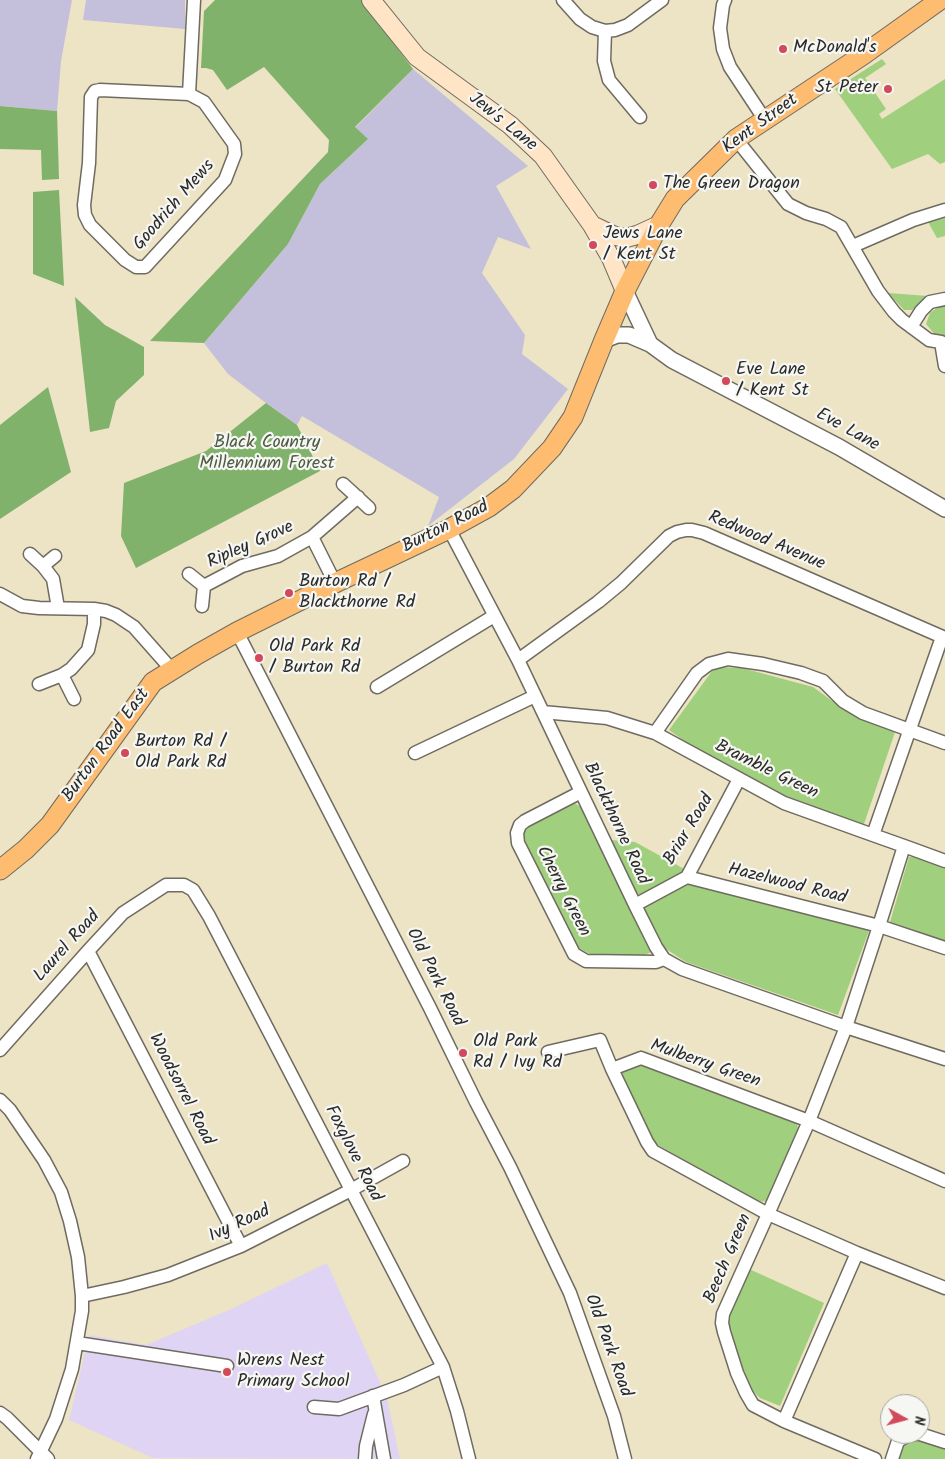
<!DOCTYPE html>
<html>
<head>
<meta charset="utf-8">
<style>
  body { margin:0 }
  #map { position:relative; width:945px; height:1459px; overflow:hidden; background:#ede3c5; font-family:Kalam,sans-serif }
  canvas { display:block }
  .north { position:absolute; left:880px; top:1394px; width:50px; height:50px; box-sizing:border-box; background:#f6f6f2; border:1px solid #a5a5a2; border-radius:50%; rotate:97deg; font-size:14px; font-weight:700; line-height:20px; text-align:center; color:#2b2b2b }
  .north::after { content:''; display:block; margin:auto; width:18px; height:22px; background:#d1495b; clip-path:polygon(50% 0,100% 100%,50% 72%,0 100%) }
</style>
</head>
<body>
<div id="map">
<canvas width="945" height="1459"></canvas>
<div class="north">N</div>
</div>
<script>
const ctx = document.querySelector('canvas').getContext('2d');
ctx.lineJoin = 'round';
function paint(path, color) { ctx.fillStyle = color; ctx.fill(path, 'evenodd'); }
const toPath = rows => new Path2D(rows.map(r => 'M' + r).join(''));
function strokePath(path, color, width, dash) { ctx.strokeStyle = color; ctx.lineWidth = width; ctx.lineCap = dash ? 'butt' : 'round'; ctx.setLineDash(dash || []); ctx.stroke(path); }
function write(font, color, halo, rows, align = 'center') {
  ctx.font = font + ' Kalam,sans-serif'; ctx.lineWidth = 4.5; ctx.setLineDash([]); ctx.textBaseline = 'middle'; ctx.strokeStyle = halo; ctx.fillStyle = color; for (const [text, x, y, turn = 0] of rows) {
    ctx.save(); ctx.translate(x, y); ctx.rotate((+turn || 0) * Math.PI / 180); ctx.textAlign = isNaN(turn) ? turn : align; if (halo) ctx.strokeText(text, 0, 0); ctx.fillText(text, 0, 0); ctx.restore();
  }
}
paint(toPath([
  [327,1263,387,1398,400,1459,153,1458,69,1420,89,1335,146,1345,229,1310]
]), '#e0d4f4');
paint(toPath([
  [0,0,72,0,61,61,57,111,0,106],
  [86,0,185,0,185,29,83,20],
  [413,69,528,166,496,186,531,249,498,237,482,273,525,335,522,354,568,389,514,459,428,526,439,497,302,416,297,425,266,403,228,374,204,343,288,244,320,184,367,140,355,128]
]), '#c4c0db');
paint(toPath([
  [882,59,886,64,865,78,886,109,879,114,882,119,945,79,945,162,940,164,928,154,892,169,835,89],
  [945,215,945,236,937,238,927,220],
  [888,293,928,296,912,310,904,310],
  [941,305,945,305,945,339,937,337,926,324,930,313],
  [715,667,742,668,813,687,846,711,895,732,864,824,783,796,704,755,669,730],
  [572,802,583,808,651,952,639,958,594,956,577,947,523,840,523,831,527,825],
  [611,840,635,842,686,870,647,894,637,894],
  [918,856,945,866,945,944,899,930,890,922,909,857],
  [687,883,870,928,838,1015,686,962,660,945,642,906],
  [640,1063,796,1122,799,1130,767,1201,756,1202,653,1142,622,1073],
  [749,1269,824,1303,780,1406,760,1398,752,1390,742,1371,727,1329,728,1315],
  [916,1438,945,1448,945,1459,895,1459,901,1445]
]), '#a0cf7d');
paint(toPath([
  [215,0,361,0,413,69,355,127,368,139,320,184,288,244,204,343,150,341,328,152,329,140,264,67,227,90,213,70,206,68,201,68,204,11],
  [0,106,57,111,59,179,42,180,41,150,0,149],
  [59,190,64,286,33,274,33,192],
  [75,297,105,325,144,347,144,375,116,401,109,428,90,432],
  [48,387,71,472,0,519,0,425],
  [266,403,297,425,320,471,136,568,121,536,124,483,206,451]
]), '#80b26c');
const minor = toPath([
  [563,0,580,19,592,27,605,31,615,30,628,25,662,0],
  [725,0,723,5,720,28,723,49,730,67,765,120],
  [605,31,604,61,609,80,640,117],
  [100,90,189,94,204,102,234,144,235,154,225,180,145,267,136,267,125,260,90,225,85,215,84,205,89,163,91,97,95,91,100,90],
  [189,94,194,0],
  [736,139,788,204,806,213,826,219,841,227,878,291,894,312,902,320,929,340,941,342,945,366],
  [853,246,913,220,945,210],
  [911,327,921,311,930,302,945,299],
  [343,484,369,508],
  [449,529,518,660,635,905,656,947,664,959,682,969,846,1027,945,1059],
  [312,537,335,583],
  [30,554,43,566,53,579,58,608],
  [43,566,55,556],
  [189,574,204,586,202,606],
  [204,586,242,566,278,556,312,537,358,497],
  [0,594,22,606,39,608,94,609,106,611,116,615,134,627,172,670],
  [237,632,430,1008,476,1102,510,1167,570,1293,614,1416,625,1459],
  [518,660,598,602,621,583,669,536,677,532,686,530,692,530,704,533,945,638],
  [62,675,74,699],
  [39,684,62,675,71,669,88,650,94,624,94,609],
  [377,687,494,616],
  [543,712,607,718,655,733,784,803,873,835,942,637],
  [655,733,697,673,709,664,728,659,763,664,801,673,823,681,843,701,863,713,945,743],
  [415,753,535,696],
  [581,792,525,821,520,825,517,833,518,843,574,954,586,961,656,962,664,959],
  [873,835,904,846],
  [945,861,904,846,879,926,846,1027,809,1121,945,1181],
  [687,877,879,926,945,948],
  [635,905,687,877,739,779],
  [88,951,241,1246],
  [0,1050,88,951,123,913,166,885,184,885,193,890,209,916,443,1367,457,1411,469,1459],
  [548,1052,600,1040,612,1069],
  [641,1058,809,1121,768,1214,653,1151,647,1142,612,1069,641,1058],
  [0,1100,10,1110,44,1160,61,1192,70,1221,78,1257,82,1296,82,1311,72,1369,56,1419,37,1459],
  [82,1296,124,1287,168,1275,241,1246,351,1190,403,1161],
  [77,1343,227,1366],
  [373,1396,384,1459],
  [314,1407,339,1409,404,1385,443,1367],
  [0,1413,7,1418,48,1459],
  [784,1421,857,1253],
  [920,1434,945,1442],
  [365,1459,366,1446,374,1414],
  [875,1459,784,1421,753,1405,746,1393,737,1373,724,1332,722,1323,723,1314,768,1214,857,1253,945,1288],
  [892,1459,898,1441,907,1436,916,1434]
]);
const tertiary = toPath([
  [625,291,650,344,672,360,839,447,945,509],
  [604,340,617,335,629,335,650,344]
]);
const secondary = toPath([
  [371,0,417,57,510,125,543,156,592,225,611,258,625,291],
  [592,225,615,236,626,238,637,235,659,225]
]);
const primary = toPath([
  [0,870,26,849,50,825,153,682,198,654,237,632,335,583,449,529,489,507,513,489,552,448,573,417,604,340,625,291,659,225,675,199,736,139,863,55,940,0]
]);
strokePath(minor, '#6f6b61', 15);
strokePath(tertiary, '#6f6b61', 18);
strokePath(secondary, '#6f6b61', 20);
strokePath(primary, '#6f6b61', 21);
strokePath(minor, '#fff', 12);
strokePath(tertiary, '#fff', 15);
strokePath(secondary, '#ffe4c6', 18);
strokePath(primary, '#febc70', 19);
for (const [x, y, r, color] of [
  [783,49,5,"#d1495b"],
  [888,89,5,"#d1495b"],
  [653,185,5,"#d1495b"],
  [593,245,5,"#d1495b"],
  [726,381,5,"#d1495b"],
  [289,593,5,"#d1495b"],
  [259,658,5,"#d1495b"],
  [125,753,5,"#d1495b"],
  [463,1053,5,"#d1495b"],
  [227,1372,5,"#d1495b"]
]) { const dot = new Path2D(); dot.arc(x, y, r, 0, 2 * Math.PI); ctx.fillStyle = color; ctx.fill(dot); strokePath(dot, '#f6f6f2', 2); }
write('18px', '#2b2b2b', '#f6f6f2', [
  ["McDonald's",793,49],
  ["St Peter",878,89,"right"],
  ["The Green Dragon",663,185],
  ["Jews Lane",603,235],
  ["/ Kent St",603,256],
  ["Eve Lane",736,371],
  ["/ Kent St",736,392],
  ["Burton Rd /",299,583],
  ["Blackthorne Rd",299,604],
  ["Old Park Rd",269,648],
  ["/ Burton Rd",269,669],
  ["Burton Rd /",135,743],
  ["Old Park Rd",135,764],
  ["Old Park",473,1043],
  ["Rd / Ivy Rd",473,1064],
  ["Wrens Nest",237,1362],
  ["Primary School",237,1383]
], 'left');
write('18px', '#2b2b2b', '#f6f6f2', [
  ["Jew's Lane",502,123,39],
  ["Kent Street",761,125,-36],
  ["Goodrich Mews",175,206,-49],
  ["Eve Lane",847,431,29],
  ["Burton Road",446,528,-27],
  ["Redwood Avenue",766,542,23],
  ["Ripley Grove",251,546,-24],
  ["Burton Road East",107,746,-54],
  ["Bramble Green",766,771,26],
  ["Blackthorne Road",615,824,65],
  ["Briar Road",690,830,-59],
  ["Hazelwood Road",787,885,14],
  ["Cherry Green",562,892,63],
  ["Laurel Road",68,947,-48],
  ["Old Park Road",434,978,63],
  ["Mulberry Green",705,1065,19],
  ["Woodsorrel Road",180,1090,63],
  ["Foxglove Road",352,1154,63],
  ["Ivy Road",240,1225,-25],
  ["Beech Green",729,1259,-67],
  ["Old Park Road",607,1346,70]
]);
write('18px', '#4e5c44', '#f6f6f2', [
  ["Black Country",267,444],
  ["Millennium Forest",267,465]
]);
</script>
</body>
</html>
